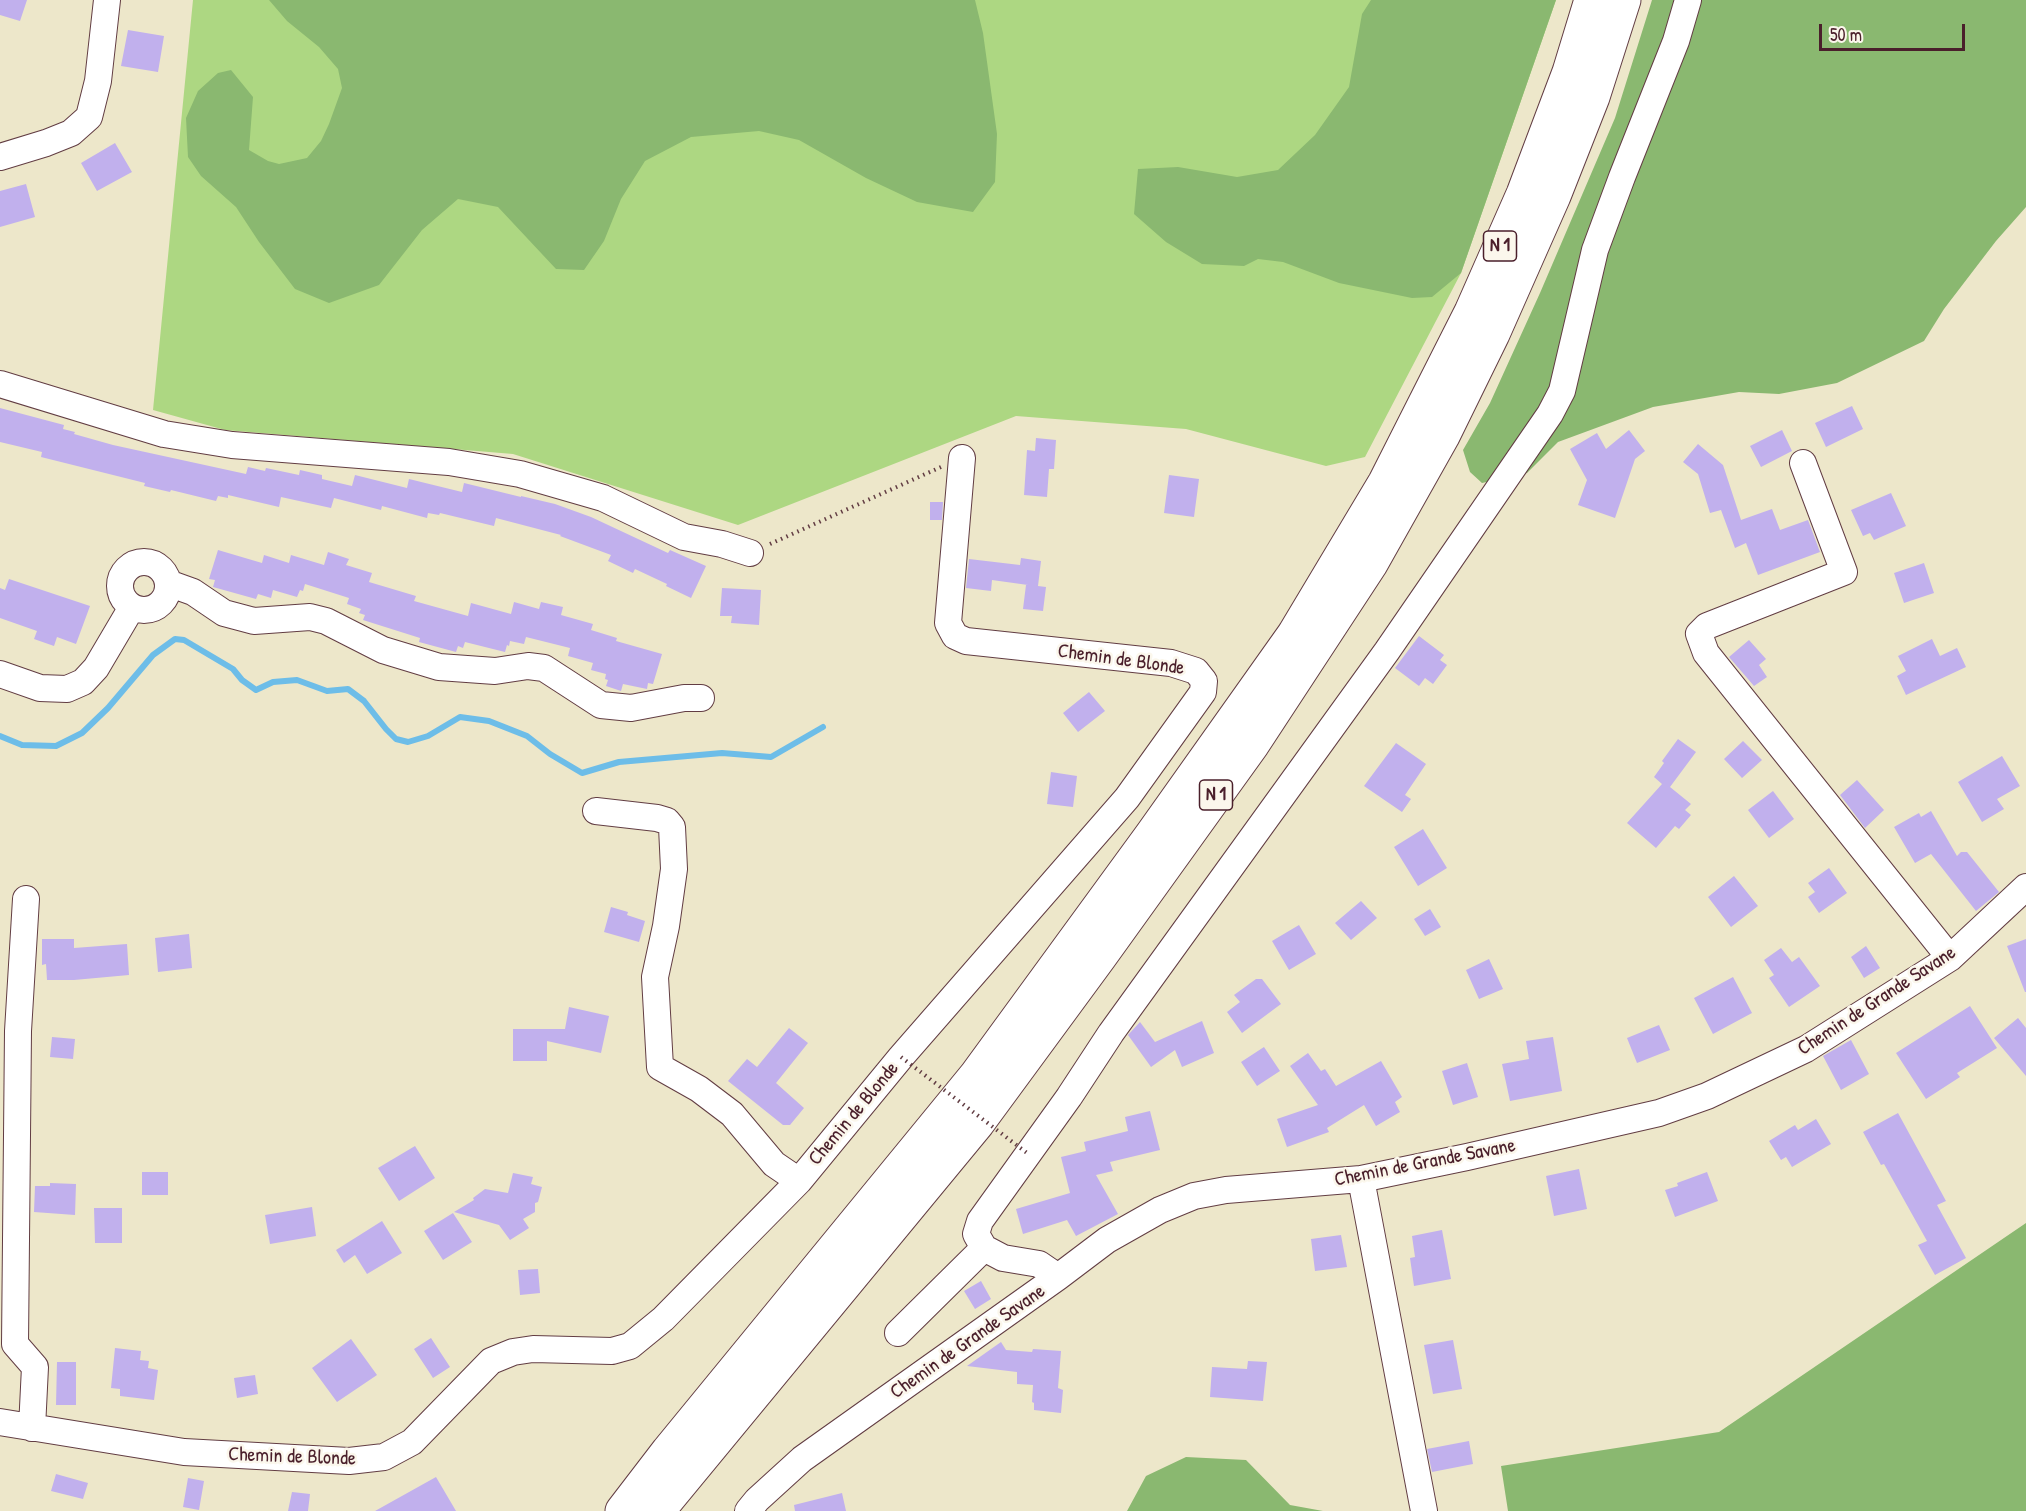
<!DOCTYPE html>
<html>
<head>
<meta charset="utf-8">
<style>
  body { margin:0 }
  #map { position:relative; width:2026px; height:1511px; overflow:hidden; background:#ede7ca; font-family:"Patrick Hand",sans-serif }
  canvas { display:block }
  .scale { position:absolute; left:1819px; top:24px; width:146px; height:27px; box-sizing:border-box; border:3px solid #4a1f2b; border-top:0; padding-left:8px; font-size:18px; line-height:21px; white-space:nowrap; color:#4a1f2b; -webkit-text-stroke:4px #fbf7ec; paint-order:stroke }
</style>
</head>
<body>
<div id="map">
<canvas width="2026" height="1511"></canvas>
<div class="scale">50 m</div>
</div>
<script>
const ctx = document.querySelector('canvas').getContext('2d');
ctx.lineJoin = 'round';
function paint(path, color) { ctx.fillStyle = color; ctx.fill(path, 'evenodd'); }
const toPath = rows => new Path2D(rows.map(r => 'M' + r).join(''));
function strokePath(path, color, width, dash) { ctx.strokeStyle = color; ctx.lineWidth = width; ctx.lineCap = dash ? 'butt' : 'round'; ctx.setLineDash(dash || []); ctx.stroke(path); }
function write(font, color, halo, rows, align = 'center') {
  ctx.font = font + ' "Patrick Hand",sans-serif'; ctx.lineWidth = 5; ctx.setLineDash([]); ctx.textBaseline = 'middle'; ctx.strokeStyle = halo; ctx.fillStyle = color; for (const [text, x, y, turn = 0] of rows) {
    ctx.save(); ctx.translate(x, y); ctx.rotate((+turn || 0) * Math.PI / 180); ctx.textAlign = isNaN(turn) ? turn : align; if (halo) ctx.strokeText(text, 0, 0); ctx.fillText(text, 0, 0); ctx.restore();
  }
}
paint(toPath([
  [193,0,1556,0,1461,273,1365,457,1326,466,1186,429,1016,416,738,525,513,454,225,430,153,410]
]), '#add782');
paint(toPath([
  [269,0,975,0,983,33,997,134,995,182,973,212,917,202,866,178,799,140,759,131,691,137,645,161,621,199,604,241,584,270,556,269,498,207,458,199,422,230,379,285,329,303,295,289,259,242,236,207,201,176,188,157,186,118,198,91,218,73,231,70,253,97,249,150,268,161,279,164,307,158,321,141,329,124,342,88,338,69,319,47,287,21],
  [1371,0,1556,0,1461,273,1432,297,1412,298,1339,283,1283,262,1258,259,1244,266,1202,264,1166,242,1134,214,1138,169,1178,167,1237,177,1278,170,1315,135,1349,87,1362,14],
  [1652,0,2026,0,2026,207,1996,241,1944,309,1924,341,1837,383,1779,394,1739,392,1653,407,1558,442,1527,473,1482,483,1470,472,1463,450,1490,403,1540,293,1615,118],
  [2026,1223,2026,1511,1508,1511,1501,1466,1719,1432],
  [1186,1457,1246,1460,1290,1505,1323,1511,1127,1511,1146,1476]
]), '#8ab870');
strokePath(toPath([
  [0,736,22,745,56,746,82,733,108,708,153,655,175,639,184,640,233,669,242,680,256,690,273,682,297,680,327,691,348,689,364,701,386,729,396,739,408,742,428,736,460,717,489,721,527,736,550,754,582,773,619,762,722,753,771,757,823,727]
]), '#6dbde8', 6);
paint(toPath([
  [0,0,27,0,20,21,0,15],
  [128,30,164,36,158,72,121,66],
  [115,143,132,172,97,191,81,163],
  [26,184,35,217,0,227,0,191],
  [1852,406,1863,429,1826,447,1815,423],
  [0,408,64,425,63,429,75,432,74,434,113,445,246,474,248,467,265,471,266,468,299,475,300,470,322,475,322,479,352,486,355,475,407,488,409,479,462,492,464,483,521,497,521,496,555,504,591,517,668,553,670,550,706,566,691,598,666,586,667,584,635,569,633,573,608,561,611,555,560,536,561,535,496,518,494,526,440,513,439,515,428,513,427,518,382,506,381,510,334,498,331,508,281,497,279,507,228,495,228,498,218,496,216,501,171,490,170,492,144,486,145,483,41,457,42,452,0,442],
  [1629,430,1645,451,1635,459,1615,518,1578,505,1587,480,1570,449,1597,433,1606,449],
  [1782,430,1792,451,1761,467,1750,446],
  [1036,438,1056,440,1054,469,1049,469,1047,497,1024,495,1027,450,1035,451],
  [1698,444,1723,465,1741,520,1772,509,1780,530,1808,520,1820,552,1758,575,1746,543,1735,548,1721,510,1710,513,1698,474,1683,462],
  [1169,475,1199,479,1194,517,1164,513],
  [1891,493,1906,526,1874,540,1870,533,1863,536,1851,510],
  [930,502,943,502,942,520,930,520],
  [218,550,262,563,264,555,289,563,291,555,324,565,328,552,349,559,346,565,372,573,369,582,416,596,414,601,468,616,471,603,511,614,514,602,539,609,541,602,563,607,561,615,593,624,591,630,617,638,616,641,662,654,653,684,648,683,647,689,623,684,621,691,606,686,608,680,605,679,606,674,591,670,593,663,568,656,570,648,526,637,524,644,510,641,509,646,507,645,505,652,465,642,463,648,458,646,456,652,419,642,420,638,363,620,365,615,359,613,361,609,347,604,349,598,305,584,303,591,300,590,297,597,273,590,271,598,258,594,256,599,213,587,215,580,209,579],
  [1021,558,1041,561,1038,586,1046,587,1043,611,1023,609,1026,585,1028,585,992,580,991,591,966,588,969,559,1020,565],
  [1924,563,1934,593,1904,603,1894,573],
  [9,579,90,606,76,644,57,637,54,646,34,639,37,631,0,618,0,588,5,590],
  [722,588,761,590,759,625,731,623,732,616,720,616],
  [1419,636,1444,655,1440,660,1447,665,1433,684,1425,678,1419,686,1395,668],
  [1932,639,1940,656,1957,648,1966,667,1906,695,1897,676,1906,671,1898,656],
  [1749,640,1766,659,1759,665,1767,677,1754,686,1729,657],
  [1089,692,1105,711,1078,732,1063,713],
  [1678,739,1696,752,1670,787,1691,804,1685,810,1691,815,1679,829,1675,826,1656,848,1627,823,1662,784,1654,777,1664,763,1662,761],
  [1743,741,1762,760,1742,778,1724,759],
  [1396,743,1426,764,1405,795,1411,799,1402,812,1364,786],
  [2002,756,2020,786,1997,799,2004,809,1982,822,1958,782],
  [1051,772,1077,776,1073,807,1047,804],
  [1857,780,1884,810,1865,828,1840,795],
  [1773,791,1794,819,1769,838,1748,810],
  [1931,811,1957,856,1961,852,1967,852,1999,892,1976,911,1931,854,1915,863,1894,827,1919,813,1921,817],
  [1423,829,1447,868,1418,886,1394,847],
  [1829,868,1847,893,1819,913,1808,897,1815,892,1808,883],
  [1734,876,1758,906,1731,927,1708,897],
  [1361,901,1377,918,1351,940,1335,923],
  [611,907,628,912,627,915,645,921,639,942,604,932],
  [1430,909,1441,927,1425,936,1414,919],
  [1299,925,1316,954,1289,970,1272,941],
  [189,934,192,968,158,972,155,938],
  [42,939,74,939,74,948,127,944,129,975,74,980,47,980,46,964,42,965],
  [2026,939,2026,992,2025,992,2007,946],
  [1866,946,1880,968,1864,978,1851,957],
  [1781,948,1792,962,1799,957,1820,986,1789,1007,1769,978,1774,975,1764,960],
  [1489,959,1503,989,1479,999,1466,970],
  [1733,977,1752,1013,1713,1034,1694,998],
  [1256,979,1262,979,1281,1004,1242,1033,1227,1012,1240,1002,1234,995],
  [1970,1006,1997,1048,1957,1073,1960,1077,1926,1099,1896,1053],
  [569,1007,609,1016,601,1053,547,1041,547,1061,513,1061,513,1029,565,1029],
  [2018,1018,2026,1028,2026,1076,1994,1038],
  [1202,1021,1214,1053,1182,1067,1175,1050,1151,1067,1128,1035,1140,1022,1155,1042],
  [1659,1025,1670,1050,1637,1063,1627,1038],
  [789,1028,808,1043,776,1083,804,1108,790,1125,783,1125,728,1081,747,1059,757,1067],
  [52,1037,75,1039,73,1059,50,1057],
  [1553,1037,1562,1091,1510,1101,1502,1064,1529,1059,1526,1041],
  [1851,1040,1869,1074,1841,1090,1823,1056],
  [1264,1047,1280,1071,1257,1086,1241,1062],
  [1308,1053,1321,1071,1325,1069,1336,1086,1381,1061,1402,1097,1395,1102,1400,1112,1376,1126,1364,1105,1327,1128,1329,1132,1287,1147,1277,1119,1318,1105,1290,1066],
  [1467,1063,1478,1097,1453,1105,1442,1071],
  [1150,1111,1160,1150,1110,1162,1113,1171,1096,1175,1118,1214,1076,1236,1067,1220,1023,1234,1016,1209,1070,1193,1061,1157,1086,1151,1084,1142,1128,1131,1125,1117],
  [1898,1113,1946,1201,1937,1205,1966,1258,1935,1275,1918,1245,1927,1241,1884,1164,1881,1165,1863,1132],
  [1816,1119,1831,1144,1792,1167,1786,1157,1781,1160,1769,1141,1795,1125,1798,1130],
  [415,1146,435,1178,399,1201,378,1168],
  [1579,1169,1587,1209,1554,1216,1546,1176],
  [142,1172,168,1172,168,1195,142,1195],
  [1707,1172,1718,1201,1675,1217,1665,1190,1678,1186,1677,1183],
  [513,1173,533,1177,531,1184,542,1187,538,1202,535,1203,535,1212,523,1219,529,1228,510,1240,499,1225,454,1212,474,1200,473,1198,485,1189,508,1193],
  [50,1183,76,1184,75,1215,34,1212,35,1186,50,1186],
  [312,1207,316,1236,270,1244,265,1215],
  [94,1208,122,1208,122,1243,95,1243],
  [453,1213,472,1242,443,1260,424,1231],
  [382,1221,402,1253,367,1274,355,1255,344,1263,336,1250],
  [1442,1230,1451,1279,1414,1286,1410,1258,1415,1257,1412,1236],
  [1341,1235,1347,1267,1315,1271,1311,1239],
  [538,1269,540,1293,520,1295,518,1270],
  [981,1281,991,1299,975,1309,964,1291],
  [431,1338,450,1367,433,1378,414,1349],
  [351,1339,377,1375,337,1402,312,1368],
  [1453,1340,1462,1389,1433,1394,1424,1345],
  [1001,1342,1006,1350,1032,1352,1033,1349,1061,1351,1058,1388,1063,1390,1061,1413,1034,1410,1034,1403,1032,1402,1033,1385,1017,1384,1017,1372,967,1366],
  [115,1348,141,1351,140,1360,149,1361,148,1368,158,1370,154,1400,120,1396,120,1389,111,1388],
  [1248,1361,1267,1362,1263,1401,1210,1397,1212,1367,1247,1369],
  [57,1362,76,1362,76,1405,56,1405],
  [255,1375,258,1394,237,1398,234,1378],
  [1469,1441,1473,1464,1432,1472,1427,1449],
  [56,1474,88,1483,83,1499,51,1491],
  [436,1477,456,1511,375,1511],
  [188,1478,204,1481,199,1510,183,1507],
  [292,1492,310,1494,308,1511,288,1511],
  [842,1493,846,1511,795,1511,794,1505]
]), '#c1b0ed');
const minor = toPath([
  [0,157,46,143,71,133,89,117,98,81,107,0],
  [0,384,164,434,232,445,449,462,520,474,603,498,684,537,722,544,750,553],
  [1803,463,1844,572,1707,626,1699,634,1706,653,1950,958],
  '120 586a24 24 0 1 1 48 0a24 24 0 1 1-48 0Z',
  [168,583,193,592,224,613,254,621,310,617,326,621,383,650,439,667,495,671,528,666,544,668,601,705,631,708,684,698,701,698],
  [0,674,40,688,67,689,83,682,96,668,132,607],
  [596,811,657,818,667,821,672,827,674,869,666,926,655,977,660,1067,699,1089,732,1114,774,1164,799,1181],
  [26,899,18,1031,15,1344,35,1367,32,1428],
  [1361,1179,1424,1511],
  [1058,1277,1039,1264,1003,1258,984,1248,976,1234,980,1221,1069,1097,1111,1033,1387,651,1550,414,1562,391,1595,250,1622,177,1676,41,1688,0],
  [898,1333,984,1248],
  [0,1422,184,1452,349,1461,384,1457,412,1442,491,1361,513,1352,533,1349,612,1351,630,1346,663,1319,799,1181,901,1057,1127,798,1203,692,1204,681,1196,671,1171,663,966,641,955,636,948,623,962,458],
  [748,1511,757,1500,802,1459,1058,1277,1107,1240,1160,1210,1194,1196,1226,1190,1361,1179,1467,1157,1659,1113,1707,1096,1806,1049,1950,958,2026,887]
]);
const highway = toPath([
  [622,1511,668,1451,976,1075,1152,834,1294,634,1385,482,1471,312,1523,194,1569,72,1591,0],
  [658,1511,978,1123,1100,957,1253,744,1371,564,1443,436,1493,334,1554,196,1593,97,1624,0]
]);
strokePath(minor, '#623d43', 28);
strokePath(highway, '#623d43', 35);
strokePath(toPath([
  [770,544,941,467]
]), '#623d43', 4, [1.5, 4.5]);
strokePath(minor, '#fff', 26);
strokePath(highway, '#fff', 33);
strokePath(toPath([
  [901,1057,1027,1153]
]), '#623d43', 4, [1.5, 4.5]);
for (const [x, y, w] of [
  [1500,246,33],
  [1216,795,33]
]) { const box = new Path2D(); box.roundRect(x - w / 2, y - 15, w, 30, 4.5); ctx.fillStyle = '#fbf7ec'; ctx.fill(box); strokePath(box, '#4a1f2b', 1.5); }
write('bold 18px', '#4a1f2b', null, [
  ["N 1",1500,246],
  ["N 1",1216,795]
]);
write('20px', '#4a1f2b', '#fbf7ec', [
  ["Chemin de Blonde",1121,660,8],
  ["Chemin de Grande Savane",1877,1001,-33],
  ["Chemin de Blonde",854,1114,-50],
  ["Chemin de Grande Savane",1425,1163,-11],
  ["Chemin de Grande Savane",968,1342,-35],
  ["Chemin de Blonde",292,1457,2]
]);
</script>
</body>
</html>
